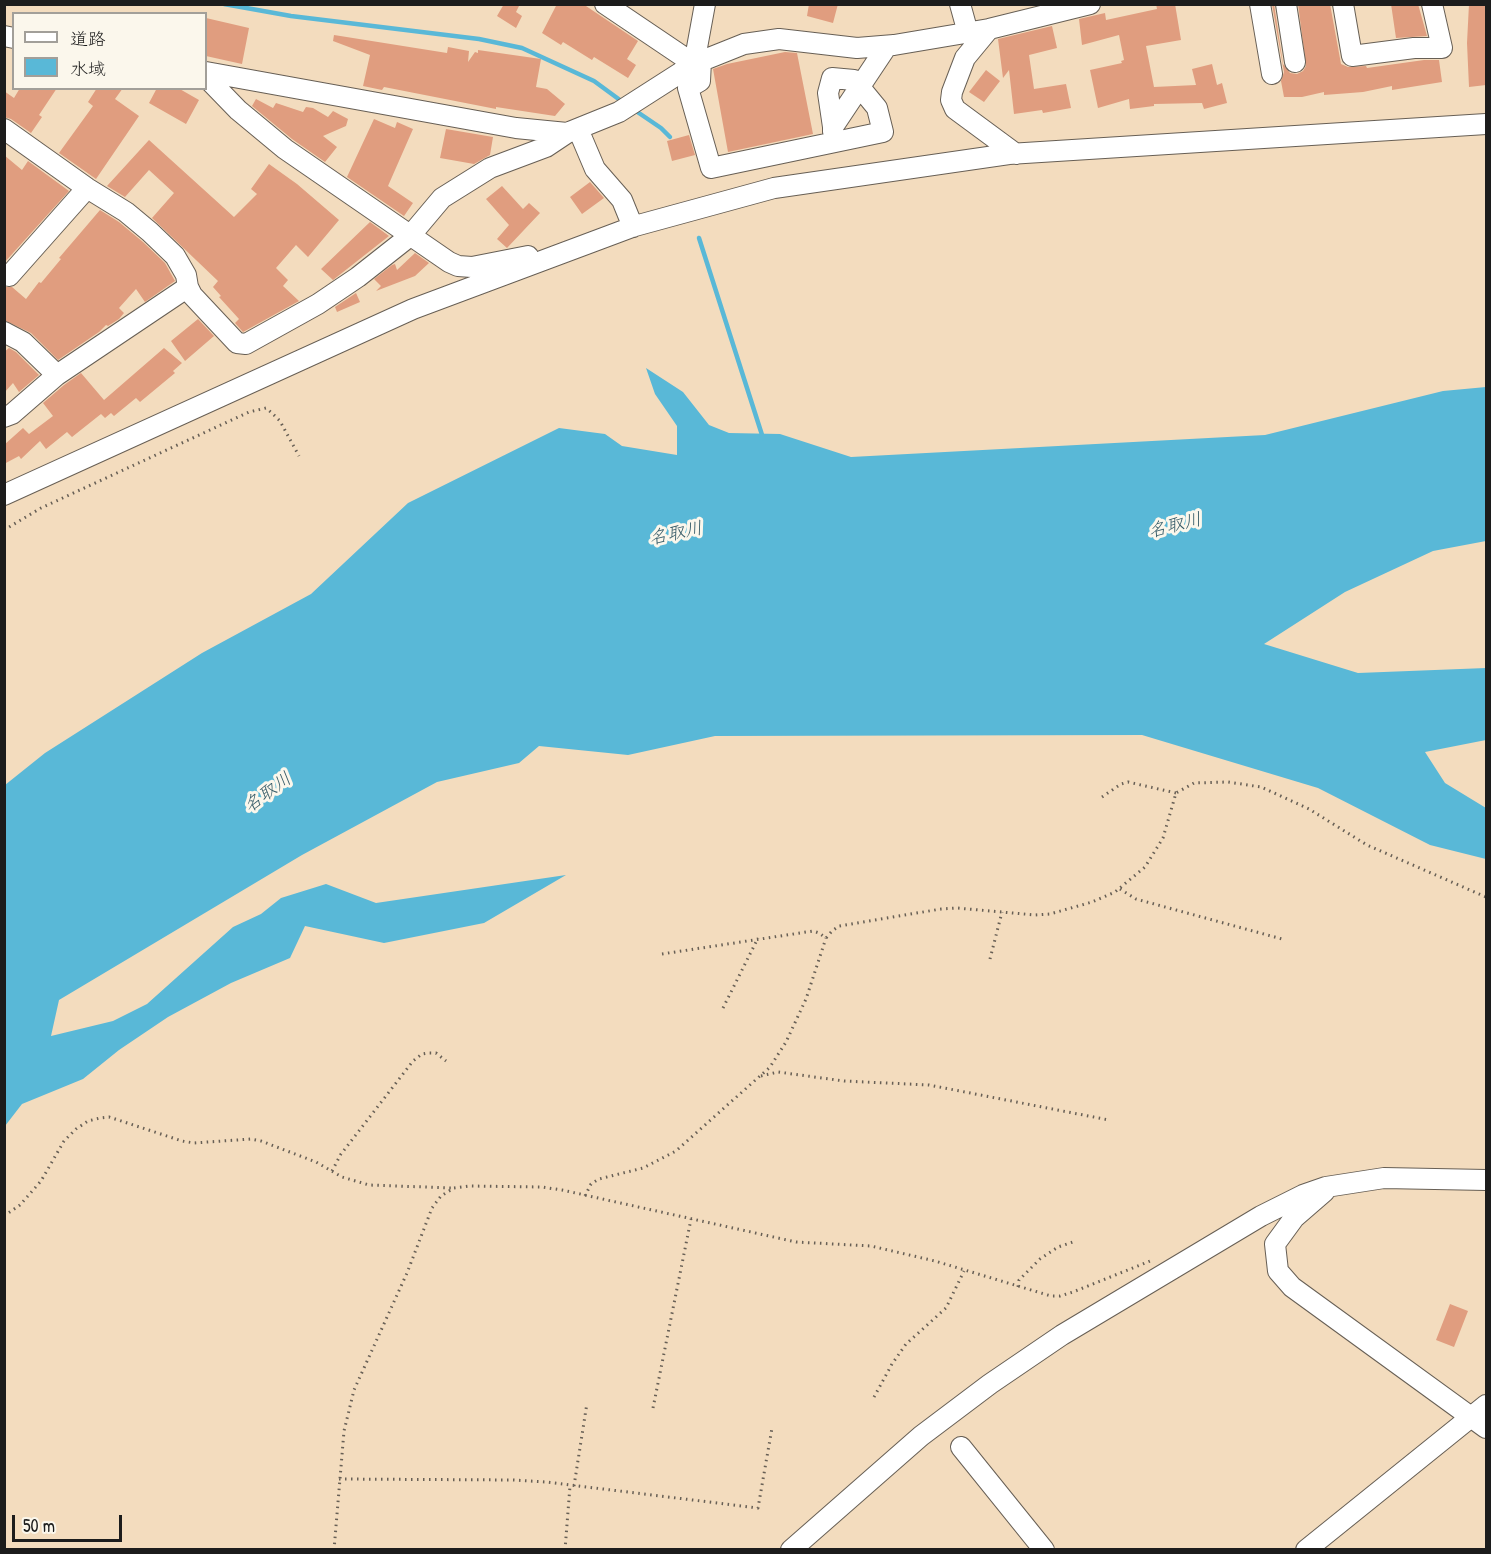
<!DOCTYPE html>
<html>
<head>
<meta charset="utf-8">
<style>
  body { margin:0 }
  #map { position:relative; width:1491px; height:1554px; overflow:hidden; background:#f3dcbe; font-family:"Patrick Hand","Klee One",sans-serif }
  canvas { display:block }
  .frame { position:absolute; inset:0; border:6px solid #1c1c1c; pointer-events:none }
  .legend { position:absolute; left:12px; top:12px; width:195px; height:78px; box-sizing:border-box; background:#fbf7ec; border:2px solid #a29f99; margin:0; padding:8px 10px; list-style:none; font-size:18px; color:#1c1c1c }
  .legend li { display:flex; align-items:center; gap:12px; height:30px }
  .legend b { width:30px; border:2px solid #a29f99 }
  .scale { position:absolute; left:12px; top:1515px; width:110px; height:27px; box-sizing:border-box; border:3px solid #1c1c1c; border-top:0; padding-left:8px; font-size:18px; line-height:21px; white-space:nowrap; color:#1c1c1c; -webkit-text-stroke:4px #fbf7ec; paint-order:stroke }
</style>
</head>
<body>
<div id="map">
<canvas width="1491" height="1554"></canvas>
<div class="frame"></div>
<ul class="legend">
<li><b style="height:8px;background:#fff"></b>道路</li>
<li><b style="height:16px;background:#59b8d7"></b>水域</li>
</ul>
<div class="scale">50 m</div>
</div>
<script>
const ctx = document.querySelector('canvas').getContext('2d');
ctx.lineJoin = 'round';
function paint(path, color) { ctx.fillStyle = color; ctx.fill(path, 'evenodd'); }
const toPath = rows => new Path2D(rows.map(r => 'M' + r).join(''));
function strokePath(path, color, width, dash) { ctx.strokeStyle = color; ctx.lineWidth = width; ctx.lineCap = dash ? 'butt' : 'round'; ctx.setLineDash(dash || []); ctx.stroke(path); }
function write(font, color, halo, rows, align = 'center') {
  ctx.font = font + ' "Patrick Hand","Klee One",sans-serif'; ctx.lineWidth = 6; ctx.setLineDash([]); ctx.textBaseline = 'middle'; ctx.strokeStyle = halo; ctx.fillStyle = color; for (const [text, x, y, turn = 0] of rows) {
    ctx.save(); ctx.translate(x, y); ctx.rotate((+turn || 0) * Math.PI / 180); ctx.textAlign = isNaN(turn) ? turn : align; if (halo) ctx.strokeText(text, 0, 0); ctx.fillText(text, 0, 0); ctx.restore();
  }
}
paint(toPath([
  [646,368,683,392,709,425,729,433,780,434,851,457,1265,435,1443,391,1486,387,1486,541,1433,551,1345,592,1264,644,1358,673,1486,668,1486,740,1425,752,1445,783,1486,808,1486,859,1430,845,1318,788,1142,735,715,736,628,755,539,746,519,763,437,782,302,855,59,1000,51,1036,113,1021,147,1004,233,927,261,914,281,898,326,884,376,903,566,875,484,923,384,943,305,926,290,958,231,983,168,1017,119,1050,83,1079,22,1104,5,1126,5,785,45,753,202,653,311,594,408,503,559,428,605,434,622,446,677,455,677,426,655,394]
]), '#59b8d7');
strokePath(toPath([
  [224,4,291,16,479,39,522,48,594,81,624,103],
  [633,109,661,128,670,137],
  [699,238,763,438]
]), '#59b8d7', 4.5);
paint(toPath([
  [504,4,520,4,516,12,522,16,516,28,497,16],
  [557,4,583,4,638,41,627,59,636,65,628,78,594,57,592,60,563,42,561,45,542,33],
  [809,4,838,4,833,23,807,16],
  [1156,4,1175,4,1181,40,1146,46,1154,87,1196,85,1192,69,1212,64,1217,85,1222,83,1227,103,1204,109,1202,103,1154,104,1154,106,1130,109,1129,99,1098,108,1090,70,1122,63,1121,61,1124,60,1119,35,1082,45,1079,19,1105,13,1106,20,1157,9],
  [1272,4,1274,4,1283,64,1290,73,1297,74,1303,71,1306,66,1298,4,1330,4,1341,64,1348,67,1366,66,1367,68,1424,60,1439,60,1442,82,1392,90,1392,86,1363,92,1324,95,1324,92,1302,97,1284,97,1281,81,1284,72],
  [1391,4,1418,4,1427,36,1396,38],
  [1469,4,1486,4,1486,85,1469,87,1467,43],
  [206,18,249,28,242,64,206,56],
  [1052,26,1057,48,1029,55,1034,89,1066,84,1071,108,1043,113,1042,110,1014,114,1009,70,1003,78,998,39],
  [334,35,447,53,448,47,469,51,468,62,475,52,478,53,478,50,541,59,536,87,547,89,565,104,555,116,496,107,496,109,384,87,382,90,363,86,370,55,333,41],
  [785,52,797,53,813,134,728,152,713,69,727,64],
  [986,70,1000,81,984,102,969,92],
  [20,88,57,88,39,115,42,117,31,133,11,119,4,117,4,91,14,98],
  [97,88,123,88,115,99,139,116,96,179,59,153,93,106,88,102],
  [157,88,178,88,199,100,186,124,149,103],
  [256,99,273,108,276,103,303,112,306,107,313,108,328,117,333,111,348,119,346,126,323,136,337,147,325,162,292,139,252,106],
  [374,119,395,128,397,122,413,129,388,186,413,203,404,216,347,177],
  [446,129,493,137,490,155,474,164,440,158],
  [689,135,695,155,672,161,667,141],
  [149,140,234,217,257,194,251,189,269,164,297,184,339,220,308,257,296,245,276,268,288,280,283,286,299,301,243,332,235,323,239,319,219,297,221,296,213,287,218,281,152,218,174,193,149,170,125,197,107,186],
  [4,155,22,170,28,161,69,191,4,263],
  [590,182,604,198,582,214,570,197],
  [502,186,523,209,529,203,540,213,507,248,497,239,509,225,486,199],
  [100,210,119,222,143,242,165,263,175,281,145,302,136,289,119,308,124,313,119,319,108,326,106,325,99,332,58,360,31,333,4,320,4,287,12,287,26,299,39,282,41,283,61,259,59,258],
  [370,222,389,236,333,280,321,269],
  [415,253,429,263,415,276,376,291,381,286,374,279,392,265,395,264,397,270],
  [356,293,360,302,337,312,335,307],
  [198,319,214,336,185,361,171,341],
  [9,348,16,352,39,375,19,392,13,383,4,393,4,352],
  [164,348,182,363,173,371,175,373,140,402,136,398,114,416,111,413,105,418,101,414,72,437,67,432,46,449,40,441,21,459,19,456,4,464,4,445,23,428,29,434,53,416,43,403,64,385,81,373,104,400],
  [1450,1304,1468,1311,1454,1347,1436,1340]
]), '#e09d7f');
const minor = toPath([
  [605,4,694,64,705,4],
  [960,4,968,33],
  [1260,4,1272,74],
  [1286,4,1295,62],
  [1343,4,1352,56,1414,48,1442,48,1432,4],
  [989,29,965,58,952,92,951,100,955,109,1016,154],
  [4,36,14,38],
  [701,61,700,81,688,88,711,168,883,132,877,108,854,80,832,78,828,93,833,127],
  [206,72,516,128,567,133,619,112,694,64,744,44,779,39,857,48,894,45,989,29,1090,4],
  [206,77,238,110,285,149,449,262,458,266,472,267,528,256],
  [4,129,87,188,126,212,150,232,175,256,186,275,188,287,57,375,12,414,4,417],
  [578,129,595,169,622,200,633,227],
  [833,132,833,127,887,46],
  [9,276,87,188],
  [188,287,192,295,237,343,246,344,318,304,358,277,410,236,442,198,490,168,546,147,567,133],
  [4,332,23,342,57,375],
  [4,495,413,309,635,226,774,188,1009,154,1486,124],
  [1324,1192,1294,1218,1275,1244,1278,1271,1292,1287,1486,1428],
  [961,1447,1044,1550],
  [791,1550,921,1436,990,1384,1062,1335,1261,1216,1303,1195,1326,1187,1384,1178,1486,1180],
  [1306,1550,1486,1405]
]);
strokePath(minor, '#675f55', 22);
strokePath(toPath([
  [4,530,41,508,249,412,266,408,272,413,280,421,299,456],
  [1102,797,1121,784,1128,782,1176,793],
  [1120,889,1136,899,1282,939],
  [662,954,813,931,819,933,826,938,832,931,839,926,941,909,957,908,1035,915,1050,914,1092,902,1115,892,1145,867,1163,838,1176,793,1194,783,1228,782,1261,787,1309,809,1367,845,1486,897],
  [990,959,1002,912],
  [723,1008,758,938],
  [761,1076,778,1072,844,1081,929,1085,1109,1120],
  [332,1171,341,1154,413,1061,422,1054,428,1053,436,1053,446,1061],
  [585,1196,591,1184,599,1179,643,1168,676,1151,770,1067,786,1042,806,999,826,938],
  [4,1216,20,1205,41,1181,64,1141,76,1129,88,1121,100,1118,109,1117,182,1141,194,1143,251,1139,261,1141,316,1162,342,1177,369,1185,452,1188],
  [1018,1287,1019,1280,1040,1259,1058,1247,1076,1241],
  [874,1397,892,1364,906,1344,946,1308,964,1271],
  [653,1408,691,1219],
  [339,1479,513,1480,546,1482,758,1508,772,1428],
  [574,1486,587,1403],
  [334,1550,344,1431,354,1390,407,1273,432,1208,441,1196,454,1188,469,1186,542,1187,562,1190,796,1242,871,1246,935,1261,1051,1296,1060,1296,1073,1292,1150,1261],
  [565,1550,570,1486]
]), '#675f55', 3, [1.5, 4.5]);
strokePath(minor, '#fff', 20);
write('italic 18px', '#345a67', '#fbf7ec', [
  ["名取川",1175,526,-14],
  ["名取川",676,534,-12],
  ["名取川",268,793,-36]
]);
</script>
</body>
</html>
